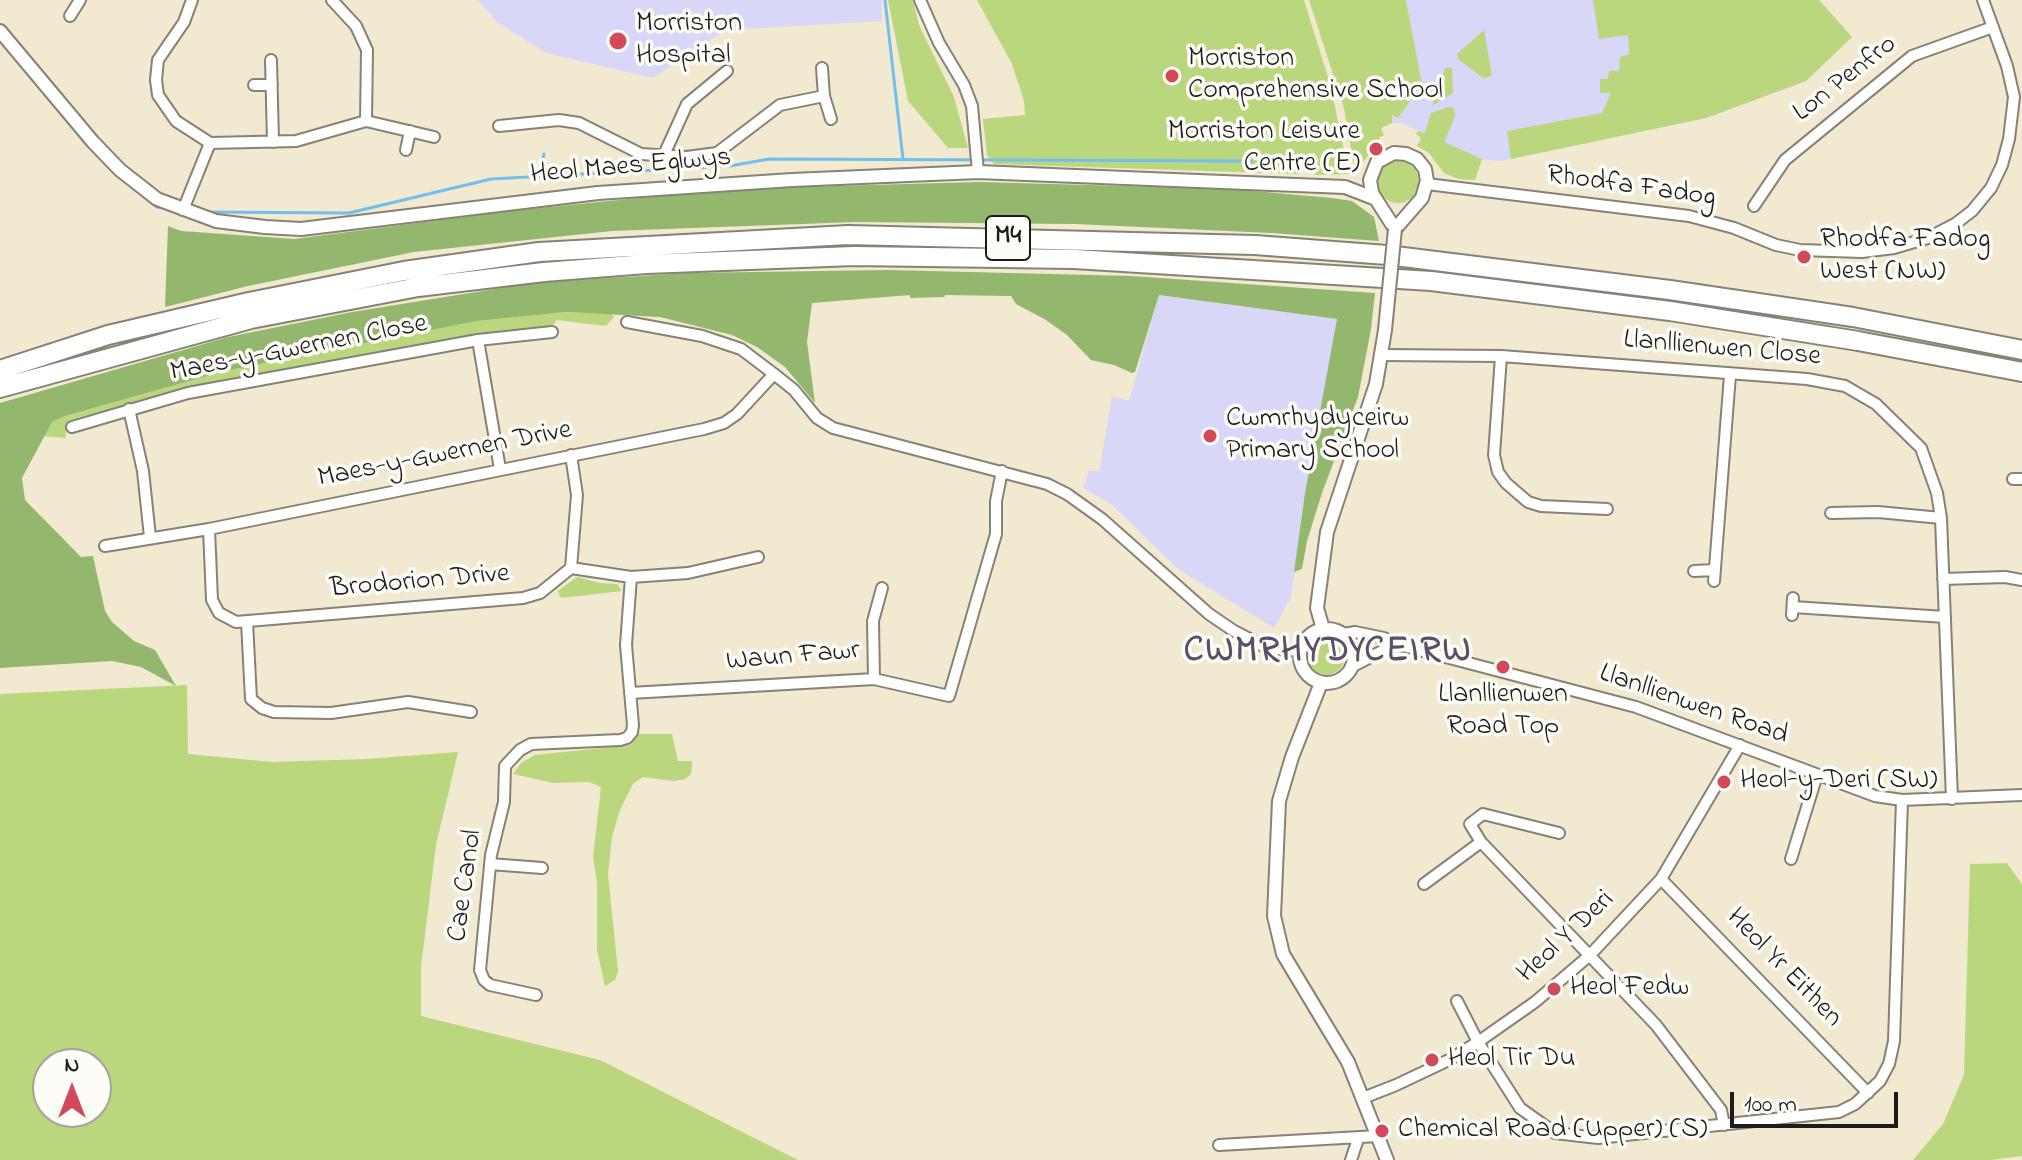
<!DOCTYPE html>
<html>
<head>
<meta charset="utf-8">
<style>
  body { margin:0 }
  #map { position:relative; width:2022px; height:1160px; overflow:hidden; background:#f1e9d0; font-family:"Indie Flower",sans-serif }
  canvas { display:block }
  .north { position:absolute; left:32px; top:1048px; width:80px; height:80px; box-sizing:border-box; background:#fdfcf7; border:2px solid #a3a29f; border-radius:50%; rotate:0deg; font-size:22px; font-weight:700; line-height:32px; text-align:center; color:#1c1c1c }
  .north::after { content:''; display:block; margin:auto; width:28px; height:36px; background:#d1495b; clip-path:polygon(50% 0,100% 100%,50% 72%,0 100%) }
  .scale { position:absolute; left:1730px; top:1092px; width:168px; height:36px; box-sizing:border-box; border:4px solid #1c1c1c; border-top:0; padding-left:10px; font-size:24px; line-height:28px; white-space:nowrap; color:#1c1c1c; -webkit-text-stroke:6px #fdfcf7; paint-order:stroke }
</style>
</head>
<body>
<div id="map">
<canvas width="2022" height="1160"></canvas>
<div class="north">N</div>
<div class="scale">100 m</div>
</div>
<script>
const ctx = document.querySelector('canvas').getContext('2d');
ctx.lineJoin = 'round';
function paint(path, color) { ctx.fillStyle = color; ctx.fill(path, 'evenodd'); }
const toPath = rows => new Path2D(rows.map(r => 'M' + r).join(''));
function strokePath(path, color, width, dash) { ctx.strokeStyle = color; ctx.lineWidth = width; ctx.lineCap = dash ? 'butt' : 'round'; ctx.setLineDash(dash || []); ctx.stroke(path); }
function write(font, color, halo, rows, align = 'center') {
  ctx.font = font + ' "Indie Flower",sans-serif'; ctx.lineWidth = 7; ctx.setLineDash([]); ctx.textBaseline = 'middle'; ctx.strokeStyle = halo; ctx.fillStyle = color; for (const [text, x, y, turn = 0] of rows) {
    ctx.save(); ctx.translate(x, y); ctx.rotate((+turn || 0) * Math.PI / 180); ctx.textAlign = isNaN(turn) ? turn : align; if (halo) ctx.strokeText(text, 0, 0); ctx.fillText(text, 0, 0); ctx.restore();
  }
}
paint(toPath([
  [478,0,882,0,882,21,726,30,653,78,546,53,497,22],
  [1406,0,1819,0,1852,37,1806,81,1706,118,1500,161,1478,159,1402,123,1392,123,1392,114,1398,118,1422,84],
  [1159,295,1338,319,1305,493,1291,597,1274,628,1178,569,1111,504,1083,488,1089,471,1099,471,1112,396,1129,401]
]), '#d8d7f8');
paint(toPath([
  [888,0,913,0,919,25,954,97,968,148,948,148,908,101],
  [977,0,1304,0,1331,87,1344,151,1347,152,1349,174,1315,175,1315,153,1308,154,1300,174,994,164,987,155,983,119,1025,115,1024,101,1012,64],
  [1309,0,1406,0,1422,84,1398,118,1392,115,1392,123,1381,128,1384,135,1380,137,1377,145,1355,172,1344,108],
  [1593,0,1819,0,1852,37,1806,81,1706,118,1511,159,1507,131,1602,113,1611,93,1600,93,1600,79,1608,79,1609,71,1619,71,1620,57,1629,54,1628,35,1599,39],
  [1484,30,1492,76,1483,78,1458,59,1457,54],
  [1452,67,1453,93,1432,106,1445,68],
  [1449,107,1454,108,1455,117,1444,142,1482,159,1475,180,1458,179,1444,173,1429,153,1417,146,1421,138,1416,134,1418,131,1425,133,1431,113],
  '1377 182a21 21 0 1 1 42 0a21 21 0 1 1-42 0Z',
  [566,312,611,314,614,317,606,326,557,320,553,325,452,340,178,391,69,420,65,438,43,436,52,422,65,416,225,371,477,321],
  [577,577,600,583,617,584,622,591,561,598,558,591],
  '1307 656a19 19 0 1 1 38 0a19 19 0 1 1-38 0Z',
  [187,685,188,754,272,762,367,759,458,752,436,845,421,967,421,1016,600,1060,798,1160,0,1160,0,694],
  [96,1064,96,1112,48,1112,48,1064],
  [638,734,672,734,678,761,692,761,692,767,691,774,685,779,674,781,643,777,633,784,620,810,612,837,608,874,618,971,615,980,605,986,597,950,597,882,593,857,601,787,589,782,553,783,513,774,521,763,535,755,631,745],
  [2007,863,2022,884,2022,1156,1990,1160,1913,1160,1943,1124,1964,1075,1970,864]
]), '#bad77e');
paint(toPath([
  [979,182,1232,189,1332,198,1352,201,1374,217,1379,241,1272,233,1075,224,855,222,612,231,414,252,248,286,165,307,168,226,181,231,294,239,509,211,728,189],
  [888,270,1131,276,1375,293,1371,329,1358,397,1322,493,1307,541,1302,569,1294,572,1305,493,1337,319,1159,295,1135,372,1132,373,1114,365,1091,360,1067,335,1046,320,1016,304,1011,296,945,295,944,297,910,298,910,295,812,303,807,342,815,403,785,367,757,347,732,335,660,317,566,312,477,321,225,371,65,416,52,422,22,478,25,500,81,557,93,556,105,611,112,622,134,641,155,650,176,686,141,667,112,661,0,668,0,403,228,337,352,312,532,283,686,273]
]), '#93b86d');
strokePath(toPath([
  [885,0,903,159],
  [540,176,544,154],
  [151,202,157,207,165,208],
  [204,212,349,213,491,179,730,166,769,159,1252,161]
]), '#73beec', 3);
const minor = toPath([
  [192,0,184,22,158,60,156,80,158,95,176,121,210,143],
  [332,0,356,26,367,50,366,121],
  [920,0,939,43,964,85,972,106,978,172],
  [70,16,80,0],
  [271,60,273,142],
  [822,68,824,96,831,119],
  [254,85,272,85],
  [499,126,559,120,579,123,641,154,687,157,717,153,780,105,824,96],
  [210,143,296,141,366,121,434,137],
  [406,150,410,131],
  [663,157,687,104,727,71],
  [1427,184,1689,216,1734,228,1776,245,1800,250,1862,252,1894,248,1928,238,1955,224,1972,211,1991,188,2002,165,2009,139,2014,97,2007,66,1983,0],
  [1754,206,1785,160,1912,56,1993,27],
  [183,210,210,143],
  [627,322,702,336,741,349,774,374,794,390,817,418,833,428,1047,484,1067,494,1102,519,1209,614,1234,631,1267,648,1300,651],
  [478,340,500,469],
  [1382,355,1501,356,1807,379,1845,386,1876,404,1921,448,1937,493,1941,518,1952,799],
  [1501,356,1494,455,1498,472,1506,483,1528,502,1541,506,1607,509],
  [129,409,143,471,150,537],
  [72,427,188,393,478,340,552,332],
  [2013,479,2022,479],
  [1831,513,1878,512,1941,518],
  [209,529,212,600,219,613,236,622,523,598,540,593,571,568,577,495,571,455],
  [105,546,209,529,704,429,724,423,737,414,774,374],
  [571,568,631,577,688,573,758,557],
  [1694,571,1715,570],
  [1943,579,2005,577,2022,580],
  [1714,581,1730,375],
  [1793,607,1945,617],
  [1792,615,1793,598],
  [247,622,251,699,262,708,274,712,331,713,408,702,471,712],
  [1344,634,1355,632,1384,638,1396,644,1636,707,1875,796,1902,800,2022,795],
  [1353,666,1396,644],
  [874,679,949,696,996,534,996,501,1002,471],
  [630,693,874,679,873,621,882,588],
  [1559,833,1483,814,1470,824,1481,842,1656,1025,1721,1110,1724,1125],
  [1791,859,1817,775],
  [490,864,542,868],
  [1661,879,1868,1093],
  [1424,884,1481,842],
  [536,995,490,985,484,980,480,970,491,855,504,802,505,766,520,750,531,744,620,740,627,738,632,732,633,725,626,645,631,577],
  [1457,1001,1478,1042,1520,1108,1555,1133,1598,1138,1839,1112,1855,1104,1880,1081,1889,1064,1894,1041,1902,800],
  [1363,1098,1396,1085,1451,1059,1478,1042,1535,1002,1590,955,1661,879,1740,745],
  [1219,1145,1378,1136],
  [1351,1160,1358,1139]
]);
const tertiary = toPath([
  [0,31,93,142,120,170,157,199,216,221,265,227,301,229,598,193,792,180,978,172,1345,187,1376,199],
  [1394,153,1406,154,1417,159,1425,169,1427,181,1422,198,1395,229,1372,193,1370,180,1377,162,1394,153],
  '1300 656a27 27 0 1 1 54 0a27 27 0 1 1-54 0Z',
  [1323,629,1317,608,1327,532,1376,384,1385,330],
  [1321,683,1292,757,1279,801,1274,916,1283,954,1348,1062,1387,1160]
]);
const motorway = toPath([
  [0,370,108,335,249,302,404,271,539,252,848,235,1255,245,1387,255,1670,290,1853,317,2022,350],
  [0,388,251,319,418,287,544,272,646,264,854,256,1074,259,1431,281,1670,311,1858,341,2022,372]
]);
strokePath(minor, '#868276', 14);
strokePath(tertiary, '#868276', 16);
strokePath(motorway, '#868276', 22);
strokePath(minor, '#fff', 10);
strokePath(tertiary, '#fff', 12);
strokePath(motorway, '#fff', 18);
const tertiaryBridge = toPath([
  [1385,330,1395,229]
]);
strokePath(tertiaryBridge, '#868276', 16, []);
strokePath(tertiaryBridge, '#fff', 12);
for (const [x, y, r, color] of [
  [618,41,10,"#d1495b"],
  [1172,76,8,"#d1495b"],
  [1376,149,8,"#d1495b"],
  [1804,257,8,"#d1495b"],
  [1210,436,8,"#d1495b"],
  [1503,667,8,"#d1495b"],
  [1724,782,8,"#d1495b"],
  [1554,989,8,"#d1495b"],
  [1432,1060,8,"#d1495b"],
  [1382,1131,8,"#d1495b"]
]) { const dot = new Path2D(); dot.arc(x, y, r, 0, 2 * Math.PI); ctx.fillStyle = color; ctx.fill(dot); strokePath(dot, '#fdfcf7', 3); }
for (const [x, y, w] of [
  [1008,238,44]
]) { const box = new Path2D(); box.roundRect(x - w / 2, y - 22, w, 44, 6); ctx.fillStyle = '#fdfcf7'; ctx.fill(box); strokePath(box, '#1c1c1c', 2); }
write('bold 26px', '#1c1c1c', null, [
  ["M4",1008,238]
]);
write('28px', '#1c1c1c', '#fdfcf7', [
  ["Morriston",636,25],
  ["Hospital",636,57],
  ["Morriston",1188,60],
  ["Comprehensive School",1188,92],
  ["Morriston Leisure",1360,133,"right"],
  ["Centre (E)",1360,165,"right"],
  ["Rhodfa Fadog",1820,241],
  ["West (NW)",1820,273],
  ["Cwmrhydyceirw",1226,420],
  ["Primary School",1226,452],
  ["Llanllienwen",1503,696,"center"],
  ["Road Top",1503,728,"center"],
  ["Heol-y-Deri (SW)",1740,782],
  ["Heol Fedw",1570,989],
  ["Heol Tir Du",1448,1060],
  ["Chemical Road (Upper) (S)",1398,1131]
], 'left');
write('28px', '#1c1c1c', '#fdfcf7', [
  ["Lon Penfro",1846,80,-38],
  ["Heol Maes Eglwys",631,168,-5],
  ["Rhodfa Fadog",1631,188,8],
  ["Maes-y-Gwernen Close",299,350,-11],
  ["Llanllienwen Close",1722,350,5],
  ["Maes-y-Gwernen Drive",445,456,-11],
  ["Brodorion Drive",420,583,-5],
  ["Waun Fawr",793,658,-5],
  ["Llanllienwen Road",1693,706,19],
  ["Cae Canol",467,886,-82],
  ["Heol Y Deri",1567,938,-43],
  ["Heol Yr Eithen",1783,969,46]
]);
ctx.letterSpacing = '2px';
write('bold 36px', '#5b4f65', '#fdfcf7', [
  ["CWMRHYDYCEIRW",1328,654]
]);
ctx.letterSpacing = '0px';
</script>
</body>
</html>
